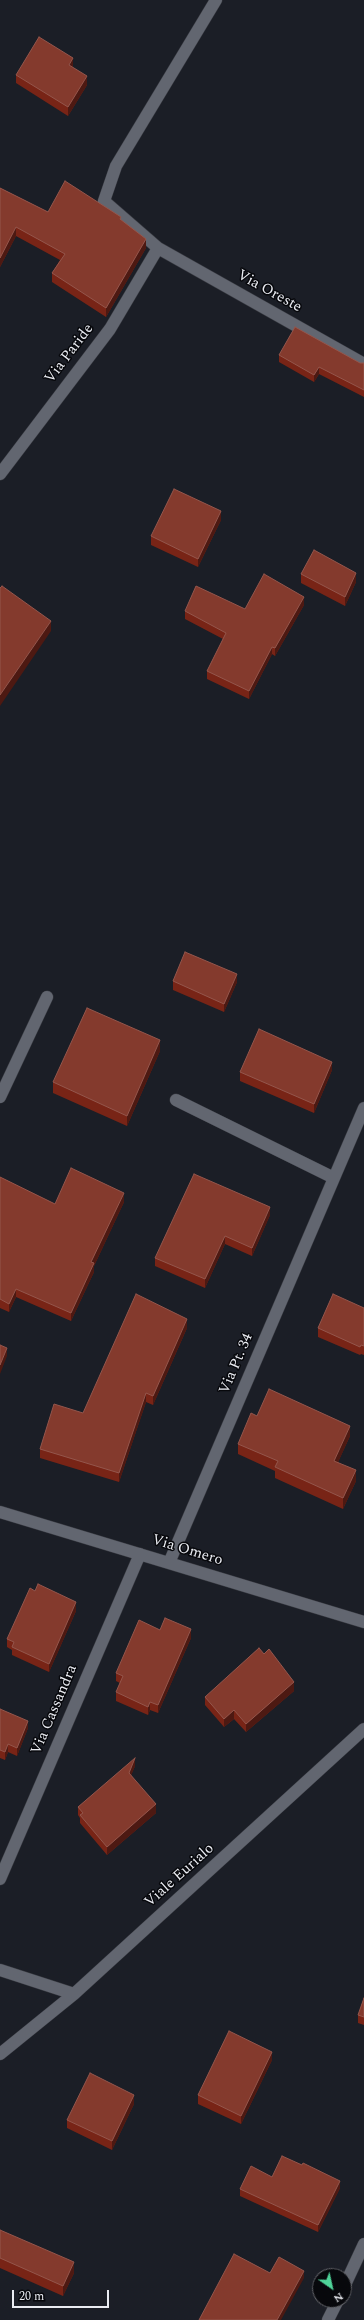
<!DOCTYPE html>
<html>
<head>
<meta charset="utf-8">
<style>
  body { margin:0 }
  #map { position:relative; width:364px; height:2320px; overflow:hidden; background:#1b1e26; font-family:Spectral,serif }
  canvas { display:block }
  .north { position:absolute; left:312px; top:2268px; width:40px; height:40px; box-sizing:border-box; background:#07080c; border:1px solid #626368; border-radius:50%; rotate:146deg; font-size:11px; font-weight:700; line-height:16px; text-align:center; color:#eaecf2 }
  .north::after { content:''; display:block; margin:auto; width:14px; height:18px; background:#4fd399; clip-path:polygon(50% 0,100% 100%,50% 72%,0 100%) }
  .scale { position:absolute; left:12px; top:2290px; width:97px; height:18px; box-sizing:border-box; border:2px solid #eaecf2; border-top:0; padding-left:5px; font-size:12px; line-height:14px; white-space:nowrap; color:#eaecf2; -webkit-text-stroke:3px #07080c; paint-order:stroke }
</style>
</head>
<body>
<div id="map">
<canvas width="364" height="2320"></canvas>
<div class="north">N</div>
<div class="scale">20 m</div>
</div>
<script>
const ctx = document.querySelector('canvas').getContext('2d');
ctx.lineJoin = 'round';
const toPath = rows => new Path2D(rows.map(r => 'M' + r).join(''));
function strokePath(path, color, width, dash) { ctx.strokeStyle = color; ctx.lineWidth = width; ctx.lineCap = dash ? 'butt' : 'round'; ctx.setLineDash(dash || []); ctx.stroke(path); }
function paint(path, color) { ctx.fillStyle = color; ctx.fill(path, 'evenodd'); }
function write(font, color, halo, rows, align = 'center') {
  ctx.font = font + ' Spectral,serif'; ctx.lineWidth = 3; ctx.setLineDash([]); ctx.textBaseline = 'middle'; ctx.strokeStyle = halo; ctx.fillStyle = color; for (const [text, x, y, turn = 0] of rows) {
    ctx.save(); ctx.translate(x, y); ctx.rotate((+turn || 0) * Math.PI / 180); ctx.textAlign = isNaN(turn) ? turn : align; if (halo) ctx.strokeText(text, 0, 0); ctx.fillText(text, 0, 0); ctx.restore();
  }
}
const street = toPath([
  [216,0,116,166,104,201,158,248,364,364],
  [0,474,110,329,158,248],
  [0,1097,47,997],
  [176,1100,334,1178],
  [0,1512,364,1622],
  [169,1563,364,1108],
  [0,1879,140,1554],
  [0,1970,74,1994],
  [0,2054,74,1994,364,1729],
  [344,2287,364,2244],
  [328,2320,338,2300]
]);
strokePath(street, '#383a41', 13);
strokePath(street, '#626670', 12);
paint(toPath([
  [73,67,73,68,87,85,68,116,16,83,16,75],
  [0,188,48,212,121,220,146,248,106,317,52,282,52,273,60,260,16,236,0,267],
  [279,355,360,363,364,363,364,397,319,374,314,382,279,362],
  [221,520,198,567,151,545,151,536],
  [301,574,356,582,345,606,301,583],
  [304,605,275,656,272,654,249,699,207,679,207,671,223,639,185,619,185,611,245,609],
  [173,981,237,982,224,1012,173,990],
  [160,1051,127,1126,53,1093,53,1082],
  [332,1070,314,1113,240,1081,240,1072],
  [0,1177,55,1204,124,1202,94,1266,94,1272,71,1321,16,1297,9,1312,0,1308],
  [270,1215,252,1256,225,1244,205,1288,155,1266,155,1258],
  [364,1308,364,1355,361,1354,360,1355,318,1337,318,1328],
  [187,1328,153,1405,146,1402,119,1482,40,1458,40,1449],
  [257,1416,350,1436,338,1462,356,1481,343,1509,275,1478,275,1471,238,1454,238,1444],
  [35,1591,76,1611,49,1672,12,1655,12,1650,7,1647,7,1639],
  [160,1630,191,1638,158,1713,150,1710,148,1715,116,1701,116,1692,120,1683,116,1681,116,1673],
  [294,1691,246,1732,234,1719,224,1727,205,1705,205,1697],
  [0,1709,28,1728,17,1756,8,1752,5,1760,0,1758],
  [135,1766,131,1775,156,1813,107,1855,80,1823,80,1818,78,1815,78,1807],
  [364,1998,364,2025,358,2023,358,2015],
  [272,2060,241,2124,198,2104,198,2095],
  [134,2104,112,2150,67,2128,67,2120],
  [272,2177,340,2188,318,2232,240,2196,240,2189],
  [0,2230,74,2273,63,2296,0,2268]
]), '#782416');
paint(toPath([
  [73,58,73,67,69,74,69,65],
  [87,76,87,85,68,116,68,107],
  [16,227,16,236,0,267,0,258],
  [146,239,146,248,106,317,106,308],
  [319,367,319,374,314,382,314,375],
  [221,511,221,520,198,567,198,559],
  [356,573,356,582,345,606,345,597],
  [304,597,304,605,275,656,275,648],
  [51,621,51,631,0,706,0,695],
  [272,647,272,654,249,699,249,691],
  [237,974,237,982,224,1012,224,1004],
  [160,1040,160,1051,127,1126,127,1116],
  [332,1062,332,1070,314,1113,314,1104],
  [124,1193,124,1202,94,1266,94,1272,71,1321,71,1313,91,1262],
  [270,1207,270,1215,252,1256,252,1248],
  [225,1236,225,1244,205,1288,205,1279],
  [16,1289,16,1297,9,1312,9,1304],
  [187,1319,187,1328,153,1405,153,1396],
  [7,1348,7,1356,0,1374,0,1365],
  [146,1393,146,1402,119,1482,119,1473],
  [350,1426,350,1436,334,1471,334,1461],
  [356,1470,356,1481,343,1509,343,1498],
  [76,1602,76,1611,49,1672,49,1664],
  [191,1629,191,1638,158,1713,158,1705],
  [294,1682,294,1691,246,1732,246,1724],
  [150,1702,150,1710,148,1715,148,1707],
  [234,1710,234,1719,224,1727,224,1719],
  [28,1721,28,1728,17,1756,17,1748],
  [8,1744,8,1752,5,1760,5,1752],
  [135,1758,135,1766,129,1781,129,1773],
  [156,1804,156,1813,107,1855,107,1847],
  [272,2052,272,2060,241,2124,241,2116],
  [134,2095,134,2104,112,2150,112,2141],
  [340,2181,340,2188,318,2232,318,2225],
  [74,2262,74,2273,63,2296,63,2286],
  [304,2271,304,2278,281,2320,277,2320]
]), '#4d1912');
const building = toPath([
  [39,37,73,58,69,65,87,76,68,107,16,75,39,37],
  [65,181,121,217,120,219,146,239,106,308,52,273,65,254,16,227,0,258,0,188,48,212,65,181],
  [295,327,360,363,364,363,364,390,319,367,314,375,279,355,295,327],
  [174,489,221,511,198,559,151,536,174,489],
  [314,550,356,573,345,597,301,574,314,550],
  [264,574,304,597,275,648,272,647,249,691,207,671,226,633,185,611,196,586,245,609,264,574],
  [2,586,51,621,0,695,0,588,2,586],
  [185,952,237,974,224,1004,173,981,185,952],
  [87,1008,160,1040,127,1116,53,1082,87,1008],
  [259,1029,332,1062,314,1104,240,1072,259,1029],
  [71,1168,124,1193,91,1262,94,1263,71,1313,16,1289,9,1304,0,1299,0,1177,55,1204,71,1168],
  [194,1174,270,1207,252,1248,225,1236,205,1279,155,1258,194,1174],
  [136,1294,187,1319,153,1396,146,1393,119,1473,40,1449,54,1404,83,1413,136,1294],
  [333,1294,364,1308,364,1346,361,1345,360,1347,318,1328,333,1294],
  [0,1345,7,1348,0,1365,0,1345],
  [269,1389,350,1426,334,1461,356,1470,343,1498,275,1467,278,1461,238,1444,251,1413,257,1416,269,1389],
  [38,1584,76,1602,49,1664,12,1647,14,1642,7,1639,30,1588,35,1591,38,1584],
  [165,1618,191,1629,158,1705,150,1702,148,1707,116,1692,123,1676,116,1673,139,1620,160,1630,165,1618],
  [259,1648,264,1654,269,1649,294,1682,246,1724,234,1710,224,1719,205,1697,259,1648],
  [0,1709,28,1721,17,1748,8,1744,5,1752,0,1750,0,1709],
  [135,1758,129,1773,156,1804,107,1847,80,1815,83,1813,78,1807,135,1758],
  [364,1998,364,2017,358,2015,364,1998],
  [229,2031,272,2052,241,2116,198,2095,229,2031],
  [90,2073,134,2095,112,2141,67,2120,90,2073],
  [282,2156,302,2165,303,2163,340,2181,318,2225,240,2189,251,2166,272,2177,282,2156],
  [0,2230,74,2262,63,2286,0,2258,0,2230],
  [234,2254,270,2273,279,2257,304,2271,277,2320,199,2320,234,2254]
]);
paint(building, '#843a2d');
strokePath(building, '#94564c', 1);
write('15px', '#eaecf2', '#07080c', [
  ["Via Oreste",269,292,29],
  ["Via Paride",70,354,-53],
  ["Via Pt. 34",237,1364,-67],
  ["Via Omero",187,1551,17],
  ["Via Cassandra",55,1710,-67],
  ["Viale Eurialo",180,1876,-42]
]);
</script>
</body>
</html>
